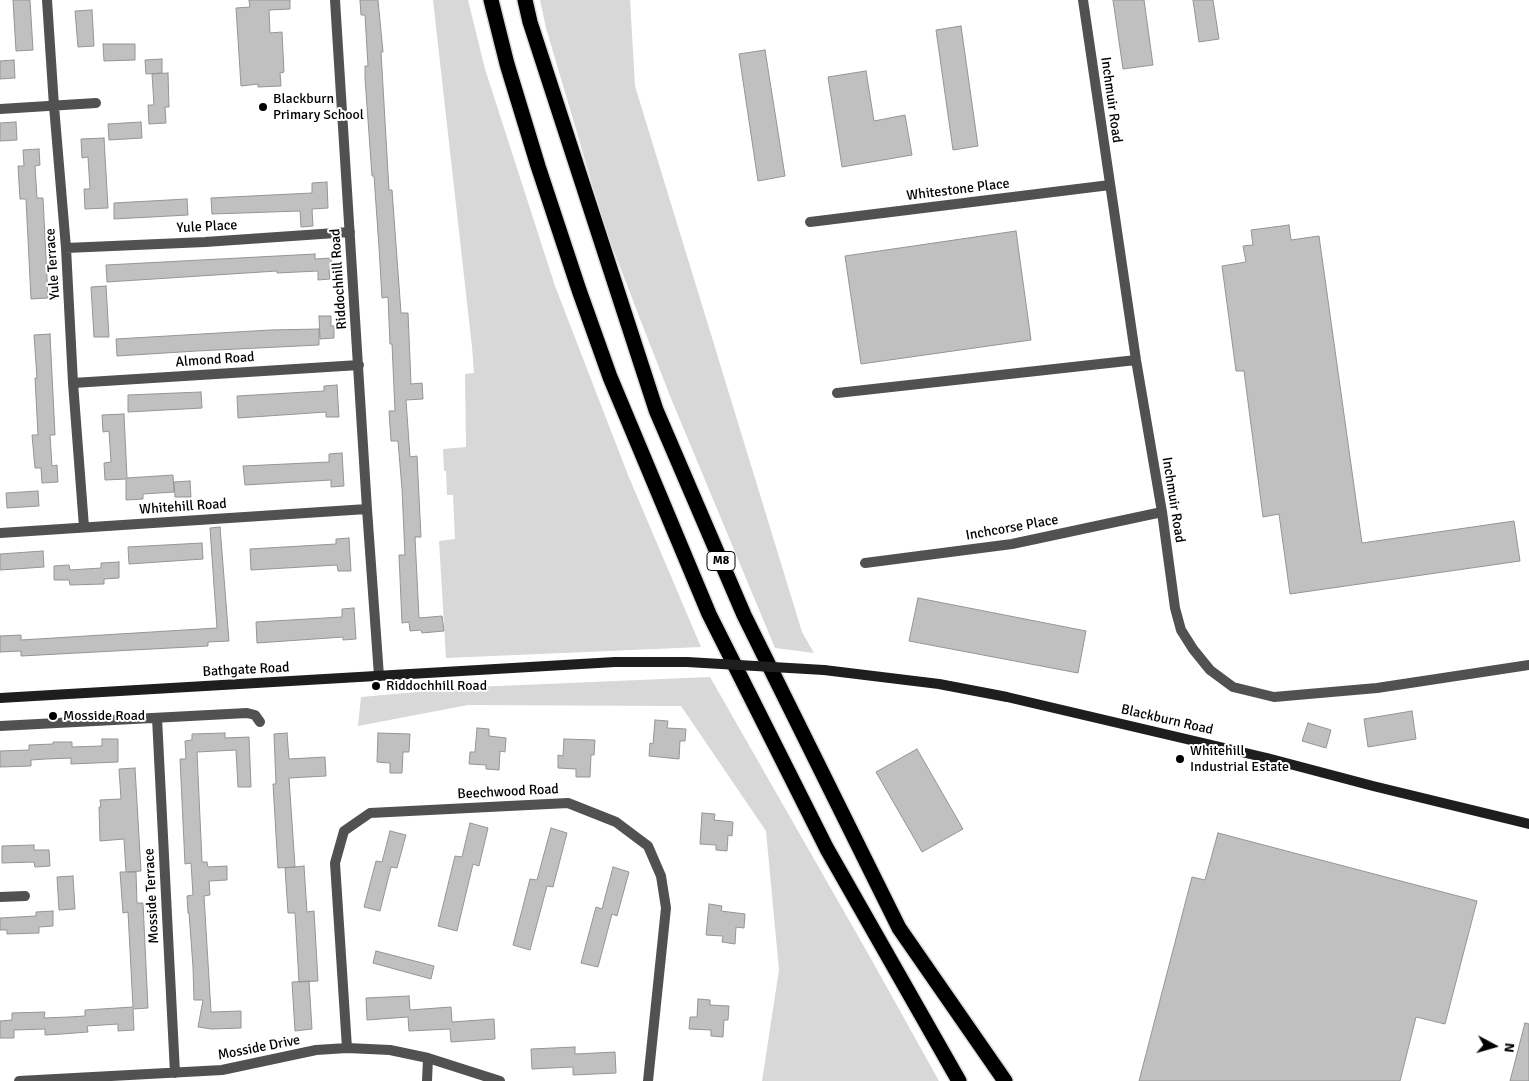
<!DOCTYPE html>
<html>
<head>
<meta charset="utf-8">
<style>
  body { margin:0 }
  #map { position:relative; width:1529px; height:1081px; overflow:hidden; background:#fff; font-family:Signika,sans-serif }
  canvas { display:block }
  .north { position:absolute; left:1469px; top:1021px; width:50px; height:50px; -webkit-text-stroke:4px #fff; paint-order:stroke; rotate:96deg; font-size:14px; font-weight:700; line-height:20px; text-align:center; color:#000 }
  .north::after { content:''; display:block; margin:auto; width:18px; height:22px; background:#000; clip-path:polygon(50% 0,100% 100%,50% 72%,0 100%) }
</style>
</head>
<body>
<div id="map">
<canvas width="1529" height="1081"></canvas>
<div class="north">N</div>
</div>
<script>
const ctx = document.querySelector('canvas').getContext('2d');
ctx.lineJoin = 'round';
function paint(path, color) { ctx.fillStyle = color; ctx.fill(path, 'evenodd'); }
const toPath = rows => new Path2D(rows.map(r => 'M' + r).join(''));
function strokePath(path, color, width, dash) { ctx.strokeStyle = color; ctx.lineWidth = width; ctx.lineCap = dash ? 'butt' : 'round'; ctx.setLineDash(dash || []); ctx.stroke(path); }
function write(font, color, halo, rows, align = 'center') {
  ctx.font = font + ' Signika,sans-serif'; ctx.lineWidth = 4; ctx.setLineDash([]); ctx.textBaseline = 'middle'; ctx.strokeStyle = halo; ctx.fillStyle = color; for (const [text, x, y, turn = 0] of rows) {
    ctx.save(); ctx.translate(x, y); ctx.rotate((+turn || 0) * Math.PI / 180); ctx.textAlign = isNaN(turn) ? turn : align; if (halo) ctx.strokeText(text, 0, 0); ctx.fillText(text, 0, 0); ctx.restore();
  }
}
paint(toPath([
  [433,0,468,0,485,69,555,286,628,475,701,647,446,658,439,541,455,539,453,495,447,495,446,471,444,471,443,449,466,447,465,374,474,373,472,347],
  [540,0,630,0,635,86,802,632,814,653,775,648,670,396,606,231,546,28],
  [710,677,870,957,939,1081,762,1081,779,970,766,831,681,706,468,705,358,726,361,697,474,687]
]), '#d8d8d8');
const building = toPath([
  [13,0,30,0,33,50,16,51,13,0],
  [249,0,290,0,290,9,269,10,270,33,282,32,284,72,280,73,281,86,258,87,258,84,241,86,236,8,250,7,249,0],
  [360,0,378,0,383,52,381,52,389,190,392,190,401,313,408,313,411,384,422,383,423,399,406,400,410,457,417,456,421,537,415,537,419,618,442,616,444,631,422,633,421,630,410,631,409,622,402,623,399,555,405,555,402,489,398,441,391,441,389,411,395,411,392,344,390,344,388,297,382,298,379,247,374,176,372,176,365,78,365,66,368,66,365,15,361,15,360,0],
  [1113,0,1144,0,1153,65,1123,69,1113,0],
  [1193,0,1213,0,1219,39,1199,42,1193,0],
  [92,10,94,46,78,47,75,11,92,10],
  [961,26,978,146,953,150,936,30,961,26],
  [103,44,135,44,135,60,104,61,103,44],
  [765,50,785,176,758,181,739,54,765,50],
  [162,59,162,73,146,74,145,60,162,59],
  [14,60,15,78,0,79,0,61,14,60],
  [866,71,874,121,905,115,912,155,842,167,828,77,866,71],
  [168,73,169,107,165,107,166,123,149,124,148,105,154,105,152,74,168,73],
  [16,122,17,140,0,141,0,123,16,122],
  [141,122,142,138,109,140,108,124,141,122],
  [104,138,108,208,85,209,84,189,90,189,88,157,82,158,81,139,104,138],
  [39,149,40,165,35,166,37,198,43,198,48,298,31,299,26,199,20,199,18,166,24,166,23,150,39,149],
  [327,182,328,208,312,209,313,226,301,227,300,211,212,214,211,198,312,193,312,183,327,182],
  [187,199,188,215,114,219,114,203,187,199],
  [1289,225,1291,240,1319,236,1362,543,1514,521,1520,561,1290,594,1279,514,1263,517,1244,371,1236,371,1222,266,1246,262,1243,246,1253,245,1251,230,1289,225],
  [1016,231,1031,340,861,364,845,256,1016,231],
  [315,254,315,259,331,258,332,270,329,270,330,279,318,280,318,271,277,273,277,271,107,282,106,265,315,254],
  [106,286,109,337,94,337,91,287,106,286],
  [319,316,331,316,331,326,334,326,334,338,320,339,319,316],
  [319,329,319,345,197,351,117,356,116,339,270,330,319,329],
  [50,334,55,435,50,435,52,466,57,465,58,482,42,483,41,468,35,468,32,435,38,435,35,378,37,378,34,335,50,334],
  [337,385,339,417,326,417,326,412,238,418,237,396,324,391,324,386,337,385],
  [201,392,202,408,128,412,128,395,201,392],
  [124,414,127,478,173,475,174,492,143,494,143,499,126,500,126,479,105,480,104,463,111,462,109,431,103,432,102,415,124,414],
  [342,453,344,486,331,487,331,480,245,485,243,466,329,462,329,454,342,453],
  [190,481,191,497,175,497,174,482,190,481],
  [38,491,39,506,7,508,6,493,38,491],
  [220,527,229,641,208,642,208,646,21,656,21,651,0,652,0,636,21,635,21,640,217,628,210,528,220,527],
  [349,538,351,571,338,571,337,565,251,570,250,549,336,544,336,539,349,538],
  [202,543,203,559,129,564,128,547,202,543],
  [43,551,44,567,0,570,0,554,43,551],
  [119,562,119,578,104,579,104,584,70,585,69,580,54,580,54,566,69,565,70,570,101,568,101,563,119,562],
  [918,598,1086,631,1078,673,909,641,918,598],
  [354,608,356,639,343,640,343,637,257,643,256,622,342,617,342,609,354,608],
  [1412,711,1416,739,1368,747,1364,719,1412,711],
  [655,720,668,721,667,728,686,729,685,741,680,741,679,759,649,756,650,743,653,744,655,720],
  [1308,723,1331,730,1326,748,1302,741,1308,723],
  [477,728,489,729,489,736,506,738,505,752,500,751,499,770,486,769,486,765,469,764,470,752,475,752,477,728],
  [225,733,225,738,249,737,251,787,238,787,236,750,197,752,202,862,207,862,208,867,227,866,227,880,209,881,210,895,204,896,211,1012,241,1011,241,1028,212,1029,198,1027,203,1000,194,1000,193,967,189,913,188,913,187,896,193,895,191,863,185,864,180,759,186,759,185,741,192,740,192,734,225,733],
  [287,733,289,759,325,757,326,776,289,778,295,867,278,868,273,784,276,784,274,734,287,733],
  [378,733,410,734,409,752,403,752,402,773,390,773,390,763,377,762,378,733],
  [102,739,118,739,118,762,71,764,71,758,46,759,31,760,31,766,0,767,0,751,29,750,29,745,53,744,53,742,72,742,72,747,102,746,102,739],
  [564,739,595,740,594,755,591,755,590,777,576,777,576,769,558,768,558,755,563,756,564,739],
  [917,749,963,829,922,852,876,772,917,749],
  [135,768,141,871,127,872,136,872,137,903,143,903,148,1008,133,1009,134,1030,118,1031,118,1024,87,1026,88,1032,62,1034,45,1035,45,1029,14,1030,14,1038,0,1038,0,1021,12,1020,12,1013,45,1012,44,1018,69,1017,85,1016,85,1010,133,1007,128,912,123,913,120,872,126,872,124,839,100,841,99,807,101,807,100,800,121,799,119,769,135,768],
  [702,813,715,814,714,820,733,822,732,836,728,835,727,851,716,850,716,845,700,844,702,813],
  [470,823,488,828,479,866,473,864,457,931,438,926,455,856,462,857,470,823],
  [551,828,567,833,553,887,547,886,530,950,513,945,530,879,537,880,551,828],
  [390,831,406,835,397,868,391,867,380,911,364,907,376,861,382,862,390,831],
  [1218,833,1477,901,1445,1024,1416,1017,1400,1081,1139,1081,1192,877,1205,880,1218,833],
  [34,845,34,850,49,850,50,866,35,867,34,862,2,863,2,846,34,845],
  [304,866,307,912,314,911,318,981,299,982,295,913,288,913,285,868,304,866],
  [613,867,629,872,617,916,612,914,598,967,581,963,596,907,602,909,613,867],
  [73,876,75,909,59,910,57,877,73,876],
  [709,904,722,906,721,911,745,914,744,928,736,927,735,944,722,942,723,936,706,935,709,904],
  [53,911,53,926,39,927,39,933,7,934,7,930,0,930,0,918,36,916,36,912,53,911],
  [376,951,434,966,431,979,373,963,376,951],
  [309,981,312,1029,295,1031,292,982,309,981],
  [409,996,410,1010,451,1007,452,1022,494,1019,495,1039,451,1042,450,1029,409,1031,408,1017,367,1020,366,998,409,996],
  [698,999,710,1000,710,1005,729,1006,728,1020,724,1020,723,1037,711,1036,711,1030,689,1029,690,1017,697,1017,698,999],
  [1525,1023,1529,1024,1529,1081,1510,1081,1525,1023],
  [575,1047,575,1054,615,1052,616,1073,573,1075,573,1067,532,1069,531,1049,575,1047]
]);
paint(building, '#c0c0c0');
strokePath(building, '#959595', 1);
const highway = toPath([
  [491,0,507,64,538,166,579,290,610,377,709,614,827,849,959,1081],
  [525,0,530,22,656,410,744,615,899,928,1005,1081]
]);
strokePath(highway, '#dbdbdb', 18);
strokePath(toPath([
  [47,0,54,106,66,248,73,383,84,527],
  [335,0,367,509,379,676],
  [1083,0,1136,360,1162,512,1175,608,1181,630,1193,649,1210,670,1233,687,1274,697,1377,688,1529,665],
  [0,109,96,103],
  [810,222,1110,185],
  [66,248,205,242,350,232],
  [73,383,359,365],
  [837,393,1136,360],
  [0,533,367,509],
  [865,563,1012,544,1162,512],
  [157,718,175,1073],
  [0,726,247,713,255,715,260,722],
  [0,897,25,896],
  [347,1048,335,863,344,831,370,813,568,803,616,822,648,846,661,876,666,908,648,1081],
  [19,1081,222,1070,316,1050,347,1048,390,1050,428,1058,500,1081],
  [427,1081,428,1058]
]), '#515151', 10);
strokePath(toPath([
  [824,670,939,684,1007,697,1267,758,1373,786,1529,824],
  [0,698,615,662,687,662]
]), '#1e1e1e', 10);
strokePath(highway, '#000', 15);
strokePath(toPath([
  [687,662,824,670]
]), '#1e1e1e', 10);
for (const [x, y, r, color] of [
  [263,107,5,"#000"],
  [376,686,5,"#000"],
  [53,716,5,"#000"],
  [1180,759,5,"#000"]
]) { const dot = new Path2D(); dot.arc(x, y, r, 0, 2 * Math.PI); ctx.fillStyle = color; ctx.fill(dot); strokePath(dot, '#fff', 2); }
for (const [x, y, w] of [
  [721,561,28]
]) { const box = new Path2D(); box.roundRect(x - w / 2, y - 9.5, w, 19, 4); ctx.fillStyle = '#fff'; ctx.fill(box); strokePath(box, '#000', 1); }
write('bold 12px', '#000', null, [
  ["M8",721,561]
]);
write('14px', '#000', '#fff', [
  ["Blackburn",273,99],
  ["Primary School",273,115],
  ["Riddochhill Road",386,686],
  ["Mosside Road",63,716],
  ["Whitehill",1190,751],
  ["Industrial Estate",1190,767]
], 'left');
write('14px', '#000', '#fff', [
  ["Inchmuir Road",1111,100,82],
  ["Whitestone Place",958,190,-7],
  ["Yule Place",207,227,-3],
  ["Yule Terrace",53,264,-94],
  ["Riddochhill Road",339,279,-94],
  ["Almond Road",215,360,-4],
  ["Inchmuir Road",1173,500,81],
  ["Whitehill Road",183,507,-4],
  ["Inchcorse Place",1012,528,-10],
  ["Bathgate Road",246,670,-3],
  ["Blackburn Road",1167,720,13],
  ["Beechwood Road",508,792,-3],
  ["Mosside Terrace",152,896,-93],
  ["Mosside Drive",259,1048,-11]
]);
</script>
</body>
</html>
